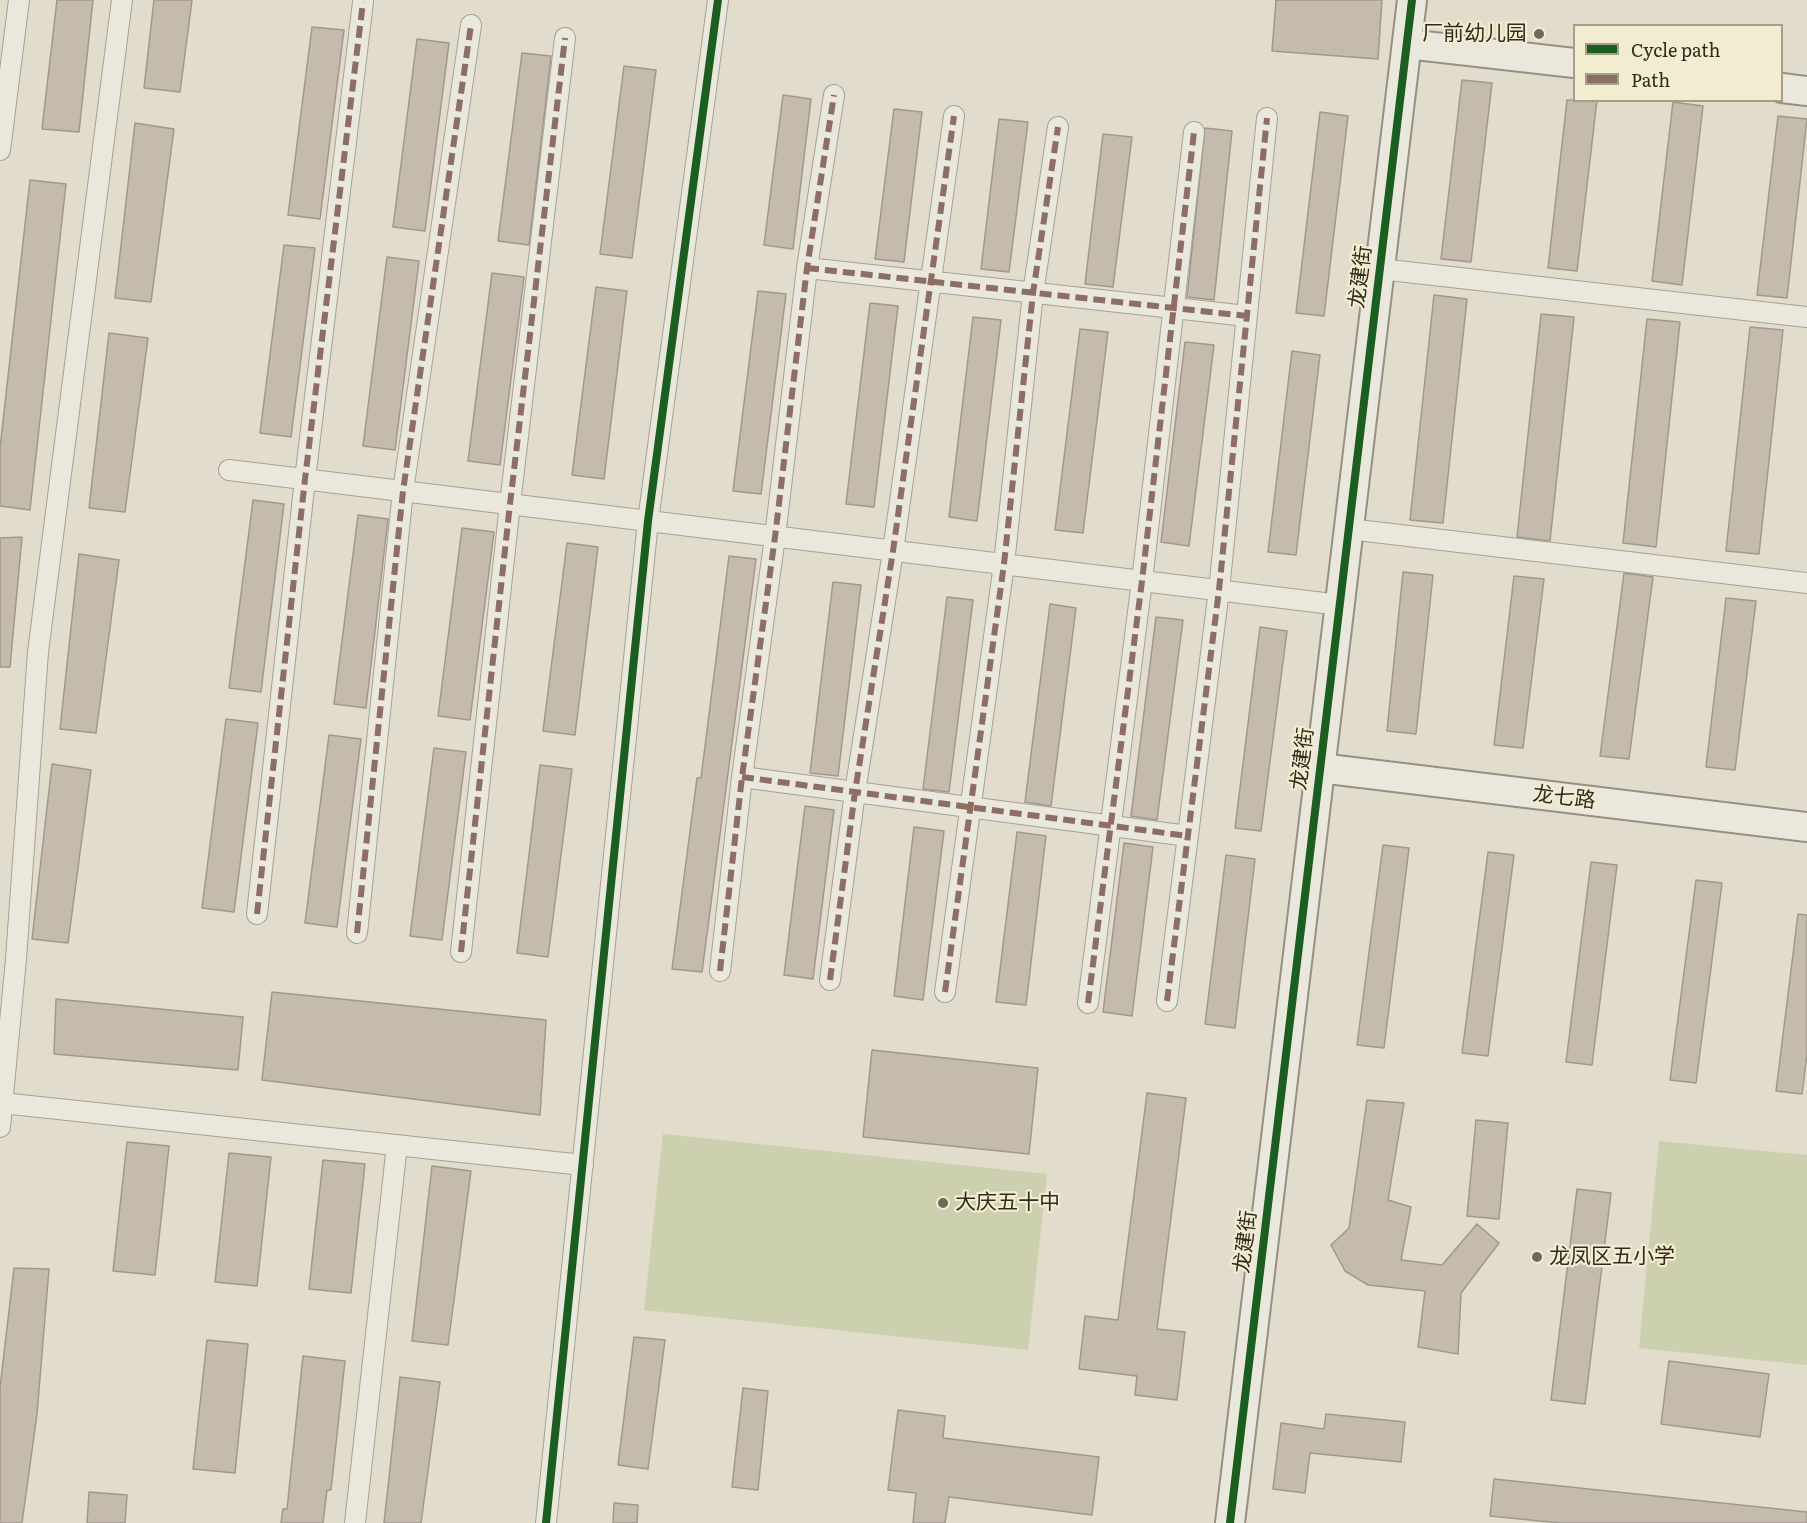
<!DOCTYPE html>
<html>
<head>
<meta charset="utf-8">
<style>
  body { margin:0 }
  #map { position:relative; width:1807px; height:1523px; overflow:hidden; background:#e1dccb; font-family:Literata,serif }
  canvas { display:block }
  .legend { position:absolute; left:1573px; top:24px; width:210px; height:78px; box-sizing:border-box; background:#f2ecd1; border:2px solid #a69e89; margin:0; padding:8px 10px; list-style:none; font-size:18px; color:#332a1e }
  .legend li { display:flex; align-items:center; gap:12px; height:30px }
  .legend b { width:30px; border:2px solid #a69e89 }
</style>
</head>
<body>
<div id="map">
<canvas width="1807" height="1523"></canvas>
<ul class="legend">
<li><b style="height:8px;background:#1b5e20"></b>Cycle path</li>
<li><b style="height:8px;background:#8d6e63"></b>Path</li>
</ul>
</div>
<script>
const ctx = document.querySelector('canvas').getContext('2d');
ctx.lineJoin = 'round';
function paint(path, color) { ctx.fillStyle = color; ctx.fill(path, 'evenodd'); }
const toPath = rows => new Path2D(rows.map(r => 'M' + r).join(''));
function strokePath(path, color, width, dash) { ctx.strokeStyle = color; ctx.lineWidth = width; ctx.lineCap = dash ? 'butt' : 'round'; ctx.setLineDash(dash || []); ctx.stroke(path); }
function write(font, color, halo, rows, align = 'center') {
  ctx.font = font + ' Literata,"Noto Sans SC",serif'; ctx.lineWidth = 4.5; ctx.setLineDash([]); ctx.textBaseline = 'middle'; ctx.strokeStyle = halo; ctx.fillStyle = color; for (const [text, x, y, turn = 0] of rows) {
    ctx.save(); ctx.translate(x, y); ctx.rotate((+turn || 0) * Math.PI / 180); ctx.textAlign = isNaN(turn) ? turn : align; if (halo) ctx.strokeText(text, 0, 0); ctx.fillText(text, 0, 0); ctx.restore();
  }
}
paint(toPath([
  [663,1134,1047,1174,1028,1350,644,1310],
  [1659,1141,1807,1155,1807,1365,1639,1348]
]), '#cdd0ae');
const building = toPath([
  [57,0,93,0,79,132,42,129,57,0],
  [154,0,192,0,180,92,144,88,154,0],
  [1276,0,1382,0,1378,59,1272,51,1276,0],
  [312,27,344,30,320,219,288,215,312,27],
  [417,39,449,43,425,231,393,227,417,39],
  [522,53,551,56,529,245,498,241,522,53],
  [624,66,656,70,632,258,600,254,624,66],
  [1462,80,1492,83,1471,262,1441,259,1462,80],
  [783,95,811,99,793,249,764,245,783,95],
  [1567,100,1597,100,1577,271,1548,268,1567,100],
  [1673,102,1703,106,1682,285,1652,281,1673,102],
  [894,109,922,112,904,262,875,259,894,109],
  [1320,112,1348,116,1324,316,1296,313,1320,112],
  [1778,116,1807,119,1787,298,1757,295,1778,116],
  [999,119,1028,122,1009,272,981,269,999,119],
  [135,123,174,129,151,302,115,298,135,123],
  [1205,128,1232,131,1214,300,1187,297,1205,128],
  [1103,134,1132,137,1113,287,1085,284,1103,134],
  [30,180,66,184,30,510,0,506,0,448,30,180],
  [284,245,315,248,291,437,260,433,284,245],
  [387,257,419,261,395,450,363,446,387,257],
  [492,273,524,277,500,465,468,461,492,273],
  [596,287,627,291,604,479,572,475,596,287],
  [758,291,786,294,761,494,733,491,758,291],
  [1434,295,1467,299,1443,523,1410,520,1434,295],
  [870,303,898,306,874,507,846,504,870,303],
  [1541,314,1574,317,1550,541,1517,537,1541,314],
  [973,317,1001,320,977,521,949,517,973,317],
  [1647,319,1680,322,1656,547,1623,543,1647,319],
  [1750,327,1783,330,1759,554,1726,551,1750,327],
  [1080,329,1108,332,1083,533,1055,530,1080,329],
  [109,333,148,338,125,512,89,508,109,333],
  [1185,342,1214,345,1189,546,1161,542,1185,342],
  [1292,351,1320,355,1296,555,1268,552,1292,351],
  [253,500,284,504,261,692,229,688,253,500],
  [358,515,388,519,366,708,334,704,358,515],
  [462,528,494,532,470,720,438,716,462,528],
  [22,537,10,667,0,667,0,538,22,537],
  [567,543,598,547,575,735,543,731,567,543],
  [79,554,119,560,96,733,60,729,79,554],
  [729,556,756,559,702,972,672,969,697,778,701,778,729,556],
  [1403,572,1433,575,1416,734,1387,731,1403,572],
  [1624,573,1653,577,1629,759,1600,756,1624,573],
  [1514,576,1544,579,1523,748,1494,745,1514,576],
  [833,582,861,585,838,776,810,773,833,582],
  [947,597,973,600,949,792,923,789,947,597],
  [1726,598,1756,601,1735,770,1706,767,1726,598],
  [1050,604,1076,608,1051,806,1025,802,1050,604],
  [1156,617,1183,620,1157,820,1131,816,1156,617],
  [1260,627,1287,631,1261,831,1235,828,1260,627],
  [226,719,258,723,234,912,202,908,226,719],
  [329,735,361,739,337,927,305,923,329,735],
  [434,748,466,752,442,940,410,936,434,748],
  [52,764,91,770,68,943,32,939,52,764],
  [540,765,572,769,548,957,517,953,540,765],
  [805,806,834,810,813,979,784,975,805,806],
  [914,827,944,831,923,1000,894,996,914,827],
  [1017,832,1046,836,1026,1005,996,1002,1017,832],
  [1124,843,1153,847,1132,1016,1103,1012,1124,843],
  [1383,845,1409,848,1384,1048,1357,1045,1383,845],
  [1488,852,1514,855,1488,1056,1462,1053,1488,852],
  [1226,855,1255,859,1235,1028,1205,1024,1226,855],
  [1591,862,1617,865,1592,1065,1566,1062,1591,862],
  [1696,880,1722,883,1696,1083,1670,1080,1696,880],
  [1798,914,1807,915,1807,1054,1802,1094,1776,1091,1798,914],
  [272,992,546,1020,540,1115,262,1080,272,992],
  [56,999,243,1017,238,1070,54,1054,56,999],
  [872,1050,1038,1068,1029,1154,863,1137,872,1050],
  [1147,1093,1186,1098,1157,1329,1185,1332,1177,1400,1135,1395,1137,1376,1079,1369,1085,1316,1118,1320,1147,1093],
  [1367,1100,1404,1103,1388,1200,1411,1207,1401,1260,1442,1265,1477,1224,1499,1243,1461,1293,1458,1354,1418,1347,1425,1291,1368,1285,1345,1271,1331,1245,1349,1228,1367,1100],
  [1476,1120,1508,1123,1499,1219,1467,1216,1476,1120],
  [127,1142,169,1146,155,1275,113,1271,127,1142],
  [229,1153,271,1157,257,1286,215,1282,229,1153],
  [323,1160,365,1164,351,1293,309,1289,323,1160],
  [432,1166,471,1171,448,1345,412,1341,432,1166],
  [1577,1189,1611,1193,1585,1404,1551,1400,1577,1189],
  [14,1268,49,1269,37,1414,22,1523,0,1523,0,1388,14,1268],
  [634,1337,665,1340,648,1469,618,1465,634,1337],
  [207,1340,248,1344,235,1473,193,1469,207,1340],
  [303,1356,345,1361,331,1490,327,1490,323,1523,281,1523,283,1509,287,1509,303,1356],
  [1669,1361,1769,1374,1760,1437,1661,1424,1669,1361],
  [400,1377,440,1382,421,1523,384,1523,400,1377],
  [743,1388,768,1391,758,1490,732,1487,743,1388],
  [898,1410,945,1416,943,1438,1099,1457,1092,1515,949,1497,945,1523,913,1523,916,1493,888,1490,898,1410],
  [1326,1414,1405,1422,1401,1462,1310,1453,1305,1493,1273,1489,1281,1423,1324,1429,1326,1414],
  [1494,1479,1807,1512,1807,1523,1560,1523,1490,1516,1494,1479],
  [89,1492,127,1495,125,1523,87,1523,89,1492],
  [614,1503,638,1505,637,1523,613,1523,614,1503]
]);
paint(building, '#c4bbac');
strokePath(building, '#a1988b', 1.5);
const street = toPath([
  [0,150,19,0],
  [807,268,1247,316],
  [1380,269,1807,317],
  [229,470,1340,605],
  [1349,529,1807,583],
  [742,777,1188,836],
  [257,914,305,479,363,2],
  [357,933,403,491,471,25],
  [461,952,510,504,565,38],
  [720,971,742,777,775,537,807,268,834,95],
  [830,980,855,792,893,551,954,116],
  [945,992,1004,564,1033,293,1058,127],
  [1167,1001,1219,590,1267,118],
  [1088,1003,1142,581,1194,132],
  [2,1103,583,1165],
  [0,1127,16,959,38,652,122,0],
  [355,1523,397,1145],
  [546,1523,648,521,718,0]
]);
const secondary = toPath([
  [1407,44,1574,63],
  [1782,88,1807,91],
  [1320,768,1807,827],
  [1230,1523,1412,0]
]);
strokePath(street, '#a6a195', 22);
strokePath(secondary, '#969084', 32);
strokePath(street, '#eae7dc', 20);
strokePath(secondary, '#eae7dc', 28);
strokePath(toPath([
  [807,268,1247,316],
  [742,777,1188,836],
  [257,914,305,479,363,2],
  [357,933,403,491,471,25],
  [461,952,510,504,565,38],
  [720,971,742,777,775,537,807,268,834,95],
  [830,980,855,792,893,551,954,116],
  [945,992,1004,564,1033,293,1058,127],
  [1167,1001,1219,590,1267,118],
  [1088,1003,1142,581,1194,132]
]), '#8d6e63', 6, [12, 6]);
strokePath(toPath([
  [546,1523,648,521,718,0],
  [1230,1523,1412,0]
]), '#1b5e20', 8);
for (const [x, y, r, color] of [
  [1539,34,6,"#70685b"],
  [943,1203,6,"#70685b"],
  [1537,1257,6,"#70685b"]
]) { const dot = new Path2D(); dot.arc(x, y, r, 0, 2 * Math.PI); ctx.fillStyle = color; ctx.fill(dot); strokePath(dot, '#f2ecd1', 2); }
write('21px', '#332a1e', '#f2ecd1', [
  ["厂前幼儿园",1527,34,"right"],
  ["大庆五十中",955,1203],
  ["龙凤区五小学",1549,1257]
], 'left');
write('21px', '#332a1e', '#f2ecd1', [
  ["龙建街",1361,277,-83],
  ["龙建街",1303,759,-83],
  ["龙七路",1564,798,7],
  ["龙建街",1246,1242,-83]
]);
</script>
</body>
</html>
